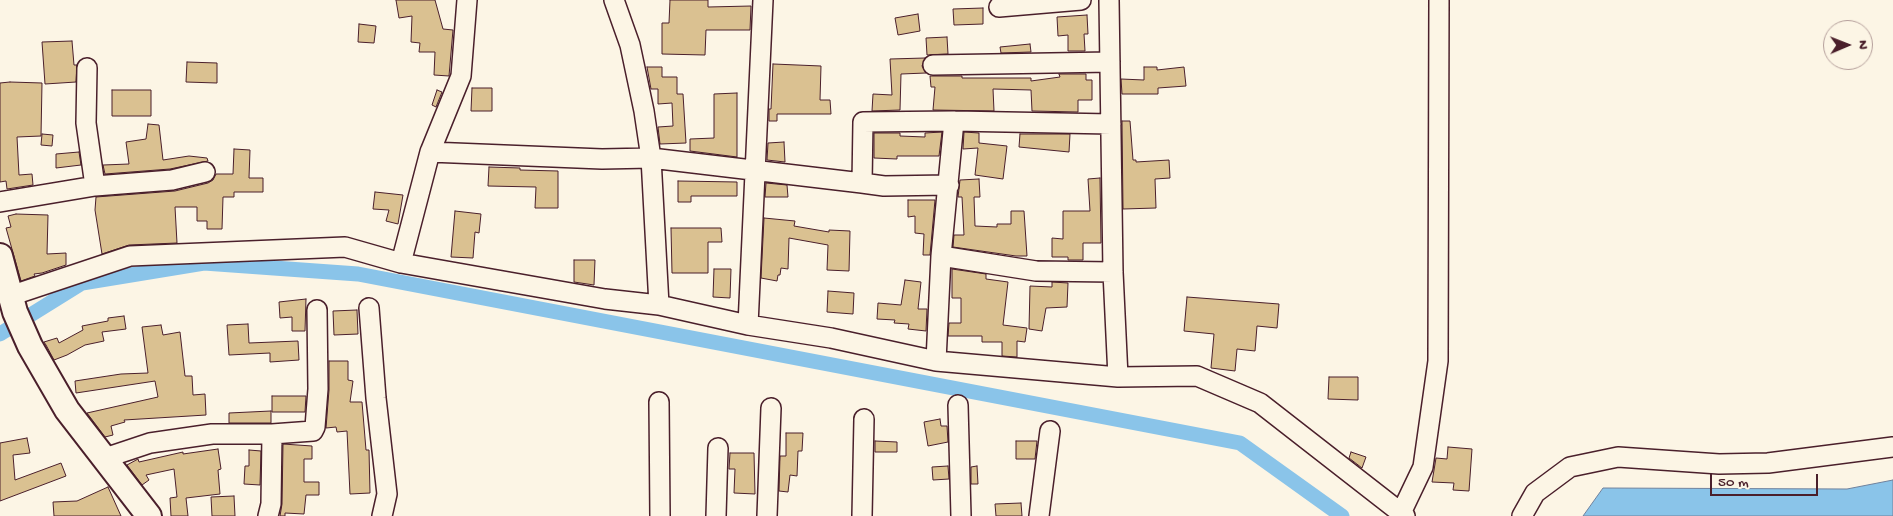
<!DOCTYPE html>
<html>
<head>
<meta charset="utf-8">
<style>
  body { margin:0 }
  #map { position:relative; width:1893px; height:516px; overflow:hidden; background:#fcf5e5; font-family:"Gochi Hand",sans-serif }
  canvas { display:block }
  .north { position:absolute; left:1823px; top:20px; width:50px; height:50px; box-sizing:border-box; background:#fcf5e5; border:1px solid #b59f9b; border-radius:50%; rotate:89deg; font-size:14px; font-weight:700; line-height:20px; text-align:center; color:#4a1f2b }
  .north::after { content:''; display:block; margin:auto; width:18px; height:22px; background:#4a1f2b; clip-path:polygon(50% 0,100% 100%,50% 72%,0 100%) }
  .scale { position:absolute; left:1710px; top:474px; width:108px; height:22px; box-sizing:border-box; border:2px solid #4a1f2b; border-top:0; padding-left:6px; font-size:15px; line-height:18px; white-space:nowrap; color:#4a1f2b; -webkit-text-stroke:4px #fcf5e5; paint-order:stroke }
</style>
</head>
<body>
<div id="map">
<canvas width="1893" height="516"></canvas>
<div class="north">N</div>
<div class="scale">50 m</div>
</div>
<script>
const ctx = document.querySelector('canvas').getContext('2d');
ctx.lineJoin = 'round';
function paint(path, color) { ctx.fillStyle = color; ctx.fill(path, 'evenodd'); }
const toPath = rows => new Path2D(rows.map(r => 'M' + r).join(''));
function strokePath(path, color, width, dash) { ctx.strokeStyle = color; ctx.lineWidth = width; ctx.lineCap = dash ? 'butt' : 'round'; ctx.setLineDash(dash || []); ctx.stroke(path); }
const water = toPath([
  [1893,480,1893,516,1583,516,1603,488,1847,489,1893,480]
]);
paint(water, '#8ac4e9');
strokePath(water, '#70829d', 1);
strokePath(toPath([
  [0,334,82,283,204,263,358,274,1240,443,1342,516]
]), '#8ac4e9', 15);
const building = toPath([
  [396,0,435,0,443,29,453,30,449,76,434,75,435,52,419,52,420,43,411,42,412,16,399,18,396,0],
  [670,0,708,0,708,7,751,6,750,30,706,30,705,55,662,54,662,23,669,23,670,0],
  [983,8,983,24,954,25,953,9,983,8],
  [918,14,920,31,898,35,895,18,918,14],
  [1087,15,1088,34,1084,34,1085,51,1068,51,1068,35,1058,36,1057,17,1087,15],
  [359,24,376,26,374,43,358,42,359,24],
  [947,37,948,54,927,55,926,38,947,37],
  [72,41,74,65,77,65,76,82,45,84,42,42,72,41],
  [1030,44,1031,52,1001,53,1000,47,1030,44],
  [925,58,922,66,926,73,901,74,900,110,872,111,873,94,892,95,890,59,925,58],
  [187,62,217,63,217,83,186,82,187,62],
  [773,64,821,66,820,100,830,100,831,114,777,114,777,121,769,121,769,109,771,109,773,64],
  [647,67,662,67,662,77,677,77,677,94,683,94,686,143,660,144,658,127,673,126,672,103,658,104,658,89,651,89,647,67],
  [1144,67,1157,67,1157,70,1184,67,1186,86,1158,88,1158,94,1122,94,1121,79,1144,80,1144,67],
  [1059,74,1086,74,1086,80,1092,80,1092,100,1078,100,1078,112,1032,111,1031,90,993,89,994,111,933,110,935,87,931,87,930,76,962,76,962,78,1031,78,1031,81,1060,77,1059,74],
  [10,82,42,83,41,136,17,137,19,175,32,174,33,185,7,189,6,181,0,182,0,83,10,82],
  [472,88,492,88,492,111,471,111,472,88],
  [112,90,151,90,151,116,112,116,112,90],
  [437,90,442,92,436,107,432,105,437,90],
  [737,93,737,157,690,151,690,139,714,138,714,94,737,93],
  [1122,121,1130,121,1133,160,1136,160,1136,162,1169,160,1170,178,1155,179,1156,208,1123,209,1122,121],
  [148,124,159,125,163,160,189,156,207,158,208,161,170,169,105,174,103,165,129,164,126,142,146,139,148,124],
  [942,132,939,156,897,156,897,159,874,158,874,133,900,133,900,136,925,137,925,133,942,132],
  [964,132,979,133,979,143,1007,146,1003,179,975,175,978,148,963,149,964,132],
  [42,134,53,135,52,146,41,145,42,134],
  [1020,134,1070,134,1069,152,1019,147,1020,134],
  [784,142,785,162,767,160,768,143,784,142],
  [234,149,250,150,249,178,263,178,263,192,234,192,234,197,223,197,222,229,207,229,207,221,197,221,197,207,175,207,177,243,129,245,102,254,95,210,96,197,175,191,208,183,213,180,216,174,233,174,234,149],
  [79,152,81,165,56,168,56,154,79,152],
  [489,167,520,168,520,170,558,171,558,208,535,208,536,187,488,186,489,167],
  [1100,178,1101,243,1083,243,1083,260,1068,260,1068,257,1052,257,1052,238,1063,239,1063,211,1090,211,1088,179,1100,178],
  [979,179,980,197,974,197,975,226,997,227,997,224,1011,224,1011,211,1024,211,1027,256,1016,256,953,247,954,235,964,235,962,197,958,197,960,180,979,179],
  [678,181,737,182,737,196,691,196,691,202,678,202,678,181],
  [766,183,787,185,788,197,765,197,766,183],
  [375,192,403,195,398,224,386,221,389,210,373,209,375,192],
  [908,200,935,200,930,255,923,255,924,234,915,233,915,216,908,217,908,200],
  [455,211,481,214,479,233,475,232,473,258,451,257,455,211],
  [16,214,48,215,47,254,66,253,66,265,42,273,34,274,35,276,21,281,6,228,11,227,8,216,16,214],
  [764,218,795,221,794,226,829,232,829,230,850,231,849,271,827,270,828,245,789,238,788,269,781,268,780,275,778,275,777,281,761,278,764,218],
  [671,228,721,228,722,242,708,242,708,273,672,273,671,228],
  [574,260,595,260,594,285,574,282,574,260],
  [714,269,731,269,730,298,713,297,714,269],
  [952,269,986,274,986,279,1008,282,1003,325,1027,328,1025,342,1017,341,1017,357,1002,356,1002,342,982,342,982,336,948,336,949,323,961,323,961,298,952,298,952,269],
  [905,280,921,282,918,309,927,309,926,331,908,329,909,324,894,323,895,320,877,319,878,303,901,305,905,280],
  [1052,282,1068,283,1067,307,1046,308,1042,331,1029,329,1030,286,1052,287,1052,282],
  [828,291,854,293,853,314,827,312,828,291],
  [1187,297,1279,304,1277,328,1257,326,1255,351,1237,349,1235,371,1211,368,1214,334,1184,331,1187,297],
  [306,299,305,331,292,331,292,317,280,318,279,302,306,299],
  [357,310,358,334,334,335,333,311,357,310],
  [124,316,126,329,102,332,104,341,85,345,67,355,54,360,46,345,44,342,57,338,59,343,83,330,82,326,108,321,108,318,124,316],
  [248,324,249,343,298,341,299,360,270,362,270,353,229,355,227,325,248,324],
  [161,325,163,335,180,332,185,376,192,376,193,395,205,394,206,415,124,420,125,422,111,426,113,435,105,437,87,413,158,397,155,381,76,393,75,381,121,374,148,373,142,327,161,325],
  [329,361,348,361,348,380,353,381,350,402,362,402,366,450,369,450,370,493,350,494,347,431,337,432,336,427,326,428,329,390,329,361],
  [1329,377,1358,377,1358,400,1328,399,1329,377],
  [272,396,306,396,305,412,272,412,272,396],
  [271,411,271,423,229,423,229,413,271,411],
  [940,419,941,426,947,426,948,442,928,446,924,422,940,419],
  [786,433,803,433,802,451,798,451,797,476,790,475,788,492,779,491,780,456,786,456,786,433],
  [27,438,30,453,13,455,15,480,61,463,66,476,0,501,0,443,27,438],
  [875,441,897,442,897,452,875,452,875,441],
  [1016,441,1037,441,1035,459,1016,459,1016,441],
  [283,444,312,446,312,459,304,459,304,482,319,482,319,495,306,495,304,514,285,513,285,516,280,516,282,504,283,444],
  [1448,447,1472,449,1469,491,1453,490,1454,483,1432,482,1436,458,1447,459,1448,447],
  [218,449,221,469,218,470,220,494,186,498,188,516,171,516,170,498,177,497,174,469,146,475,149,480,142,485,127,465,138,459,139,462,183,452,183,454,218,449],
  [249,450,261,451,260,485,244,484,245,466,249,466,249,450],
  [1351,452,1366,457,1362,468,1349,458,1351,452],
  [730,453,754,453,755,494,734,493,735,469,729,469,730,453],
  [948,466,949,479,933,480,932,467,948,466],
  [977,466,978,484,971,484,971,467,977,466],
  [108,487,121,516,54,516,53,502,77,501,108,487],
  [234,496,235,516,212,516,211,497,234,496],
  [1021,503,1022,516,996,516,995,504,1021,503]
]);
paint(building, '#dac191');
strokePath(building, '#4a1f2b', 1);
const minor = toPath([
  [614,0,630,45,644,111,651,158,659,305],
  [1109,0,1113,272,1118,377],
  [999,7,1081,0],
  [933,65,1110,62],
  [87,68,86,123,95,186],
  [430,152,461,76,467,0],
  [862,183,884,186,949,185],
  [0,202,95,186,172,180,205,172],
  [941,256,1036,271,1113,272],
  [401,263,430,152,602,159,651,158,862,183,863,122,954,121,1111,124],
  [10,296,130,256,345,247,401,263,605,299,659,305,748,325,831,338,936,361,1118,377,1197,376,1260,403,1405,516],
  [369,308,376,398,387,494,382,516],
  [748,325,763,0],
  [936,361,941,256,954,121],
  [659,402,660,516],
  [958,405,961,516],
  [105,458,150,443,212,434,272,434,313,431,315,427,318,389,317,310],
  [1401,513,1423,467,1438,361,1439,0],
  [268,516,271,504,272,434],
  [716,516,718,448],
  [767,516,771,408],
  [862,516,864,419],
  [1039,516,1050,431],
  [1522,516,1535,493,1570,467,1618,457,1719,464,1768,463,1893,447]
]);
const major = toPath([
  [0,256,15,312,30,346,67,410,149,516]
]);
strokePath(minor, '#4a1f2b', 22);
strokePath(major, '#4a1f2b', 28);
strokePath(minor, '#fcf5e5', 19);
strokePath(major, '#fcf5e5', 24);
</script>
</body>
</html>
